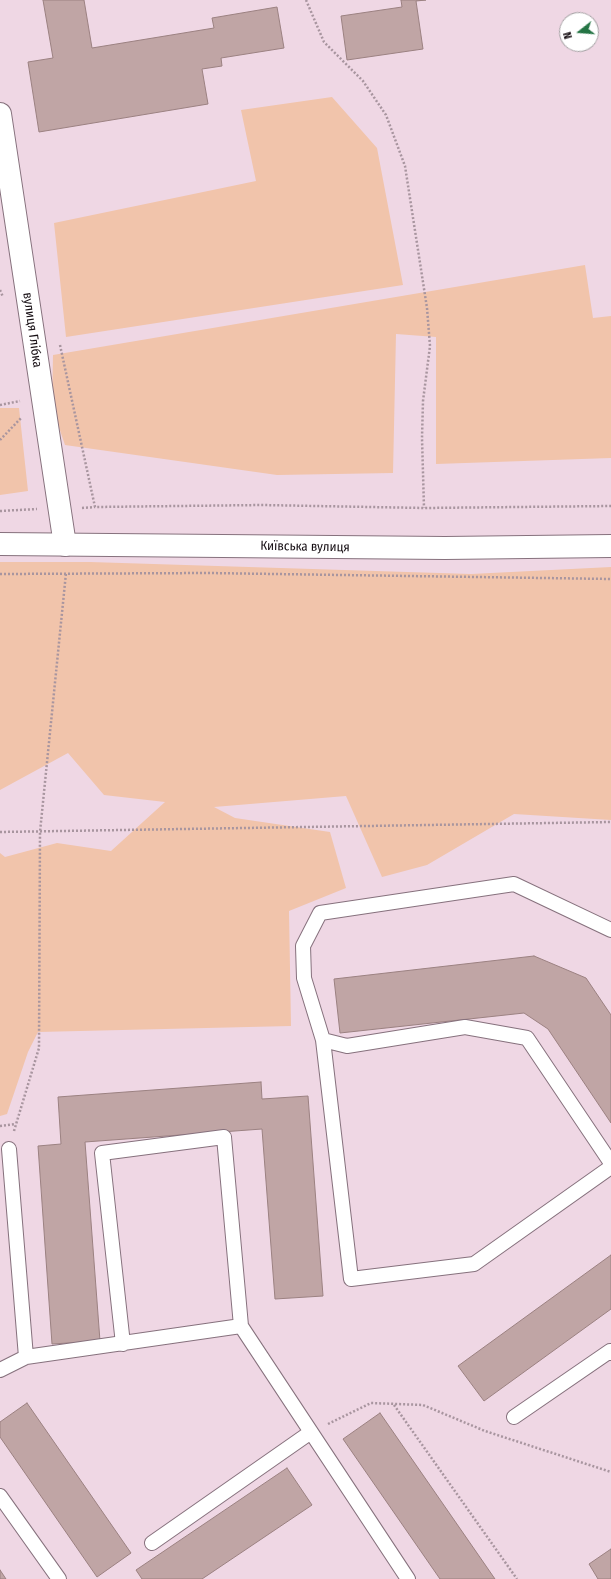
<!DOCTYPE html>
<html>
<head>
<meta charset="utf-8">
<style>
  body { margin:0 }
  #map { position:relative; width:611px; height:1579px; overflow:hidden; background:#efd7e4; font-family:"Fira Sans Condensed",sans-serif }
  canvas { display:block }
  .north { position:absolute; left:559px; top:12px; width:40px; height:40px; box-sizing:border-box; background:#fff; border:1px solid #a29fa1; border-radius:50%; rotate:253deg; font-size:11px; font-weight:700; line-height:16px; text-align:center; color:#160e13 }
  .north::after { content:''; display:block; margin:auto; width:14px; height:18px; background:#247444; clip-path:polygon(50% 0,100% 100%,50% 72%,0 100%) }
</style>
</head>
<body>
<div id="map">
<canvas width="611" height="1579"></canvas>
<div class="north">N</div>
</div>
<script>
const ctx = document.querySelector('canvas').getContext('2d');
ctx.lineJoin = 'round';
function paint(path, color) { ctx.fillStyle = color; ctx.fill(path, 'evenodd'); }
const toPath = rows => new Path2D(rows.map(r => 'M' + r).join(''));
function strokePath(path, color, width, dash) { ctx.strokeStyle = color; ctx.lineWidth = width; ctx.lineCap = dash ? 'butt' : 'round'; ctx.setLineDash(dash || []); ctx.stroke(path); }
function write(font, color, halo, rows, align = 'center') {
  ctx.font = font + ' "Fira Sans Condensed",sans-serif'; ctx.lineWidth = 4; ctx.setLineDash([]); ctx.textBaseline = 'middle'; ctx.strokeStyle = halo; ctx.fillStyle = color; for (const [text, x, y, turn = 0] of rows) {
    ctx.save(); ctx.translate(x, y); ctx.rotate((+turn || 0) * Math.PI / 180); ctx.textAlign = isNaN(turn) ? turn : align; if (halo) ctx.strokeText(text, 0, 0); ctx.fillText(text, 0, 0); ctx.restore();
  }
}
paint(toPath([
  [332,97,377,148,403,285,66,337,54,223,256,181,241,110],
  [585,265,593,318,611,316,611,458,436,464,436,337,396,334,393,473,277,475,65,445,52,407,53,355],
  [0,408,19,408,28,491,0,495],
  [0,562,90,562,471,574,611,567,611,820,514,814,427,865,382,877,346,796,214,807,235,818,330,832,346,888,289,911,291,1026,38,1032,28,1052,7,1114,0,1116,0,853,5,857,57,843,111,851,165,802,104,795,68,753,0,790]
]), '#f1c4ab');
const building = toPath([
  [43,0,84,0,92,48,214,28,212,18,277,7,284,48,221,58,222,66,202,69,208,104,39,132,28,62,53,58,43,0],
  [401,0,426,0,416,1,423,49,347,60,341,16,402,7,401,0],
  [534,956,586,978,611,1015,611,1123,548,1029,524,1013,340,1033,334,979,534,956],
  [261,1082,262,1099,308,1096,323,1296,275,1299,262,1129,85,1142,100,1341,52,1344,38,1146,61,1144,58,1097,261,1082],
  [611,1255,611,1309,484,1401,458,1366,611,1255],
  [27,1403,131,1553,97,1577,0,1437,0,1422,27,1403],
  [380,1413,495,1579,440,1579,343,1439,380,1413],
  [287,1468,312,1505,202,1579,142,1579,136,1570,287,1468],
  [611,1549,611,1579,598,1579,589,1564,611,1549],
  [0,1570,6,1579,0,1579,0,1570]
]);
paint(building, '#c0a5a5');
strokePath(building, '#9b8181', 1);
const lane = toPath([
  [611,930,514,884,320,913,303,946,304,978,323,1040,347,1046,465,1027,527,1038,611,1163],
  [323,1040,351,1279,474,1264,611,1167],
  [9,1149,26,1357],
  [123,1344,102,1153,224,1137,241,1326,408,1579],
  [0,1370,26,1357,241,1326],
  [514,1417,610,1351,611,1353],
  [0,1496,59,1579],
  [152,1543,311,1432]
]);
const street = toPath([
  [0,114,65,545]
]);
const secondary = toPath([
  [0,544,445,548,611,546]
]);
strokePath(lane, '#86717d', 16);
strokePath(street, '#86717d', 24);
strokePath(secondary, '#86717d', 24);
strokePath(toPath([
  [306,0,324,42,363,81,386,115,405,166,427,308,430,346,423,401,422,438,424,508],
  [0,290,3,297],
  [60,345,95,507,262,505,424,508,611,506],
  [0,405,20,401],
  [0,440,22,417],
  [82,508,95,507],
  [0,511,37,509],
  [0,574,208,573,611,579],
  [0,832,611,822],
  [0,1126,16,1124],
  [14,1131,39,1048,40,832,66,573],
  [394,1405,517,1579],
  [328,1424,371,1403,423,1405,485,1431,611,1472]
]), '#a8959f', 2.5, [2, 2]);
strokePath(lane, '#fff', 14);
strokePath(street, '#fff', 22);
strokePath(secondary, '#fff', 22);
write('13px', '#160e13', '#fff', [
  ["вулиця Глібка",32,330,82],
  ["Київська вулиця",305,547,1]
]);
</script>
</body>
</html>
